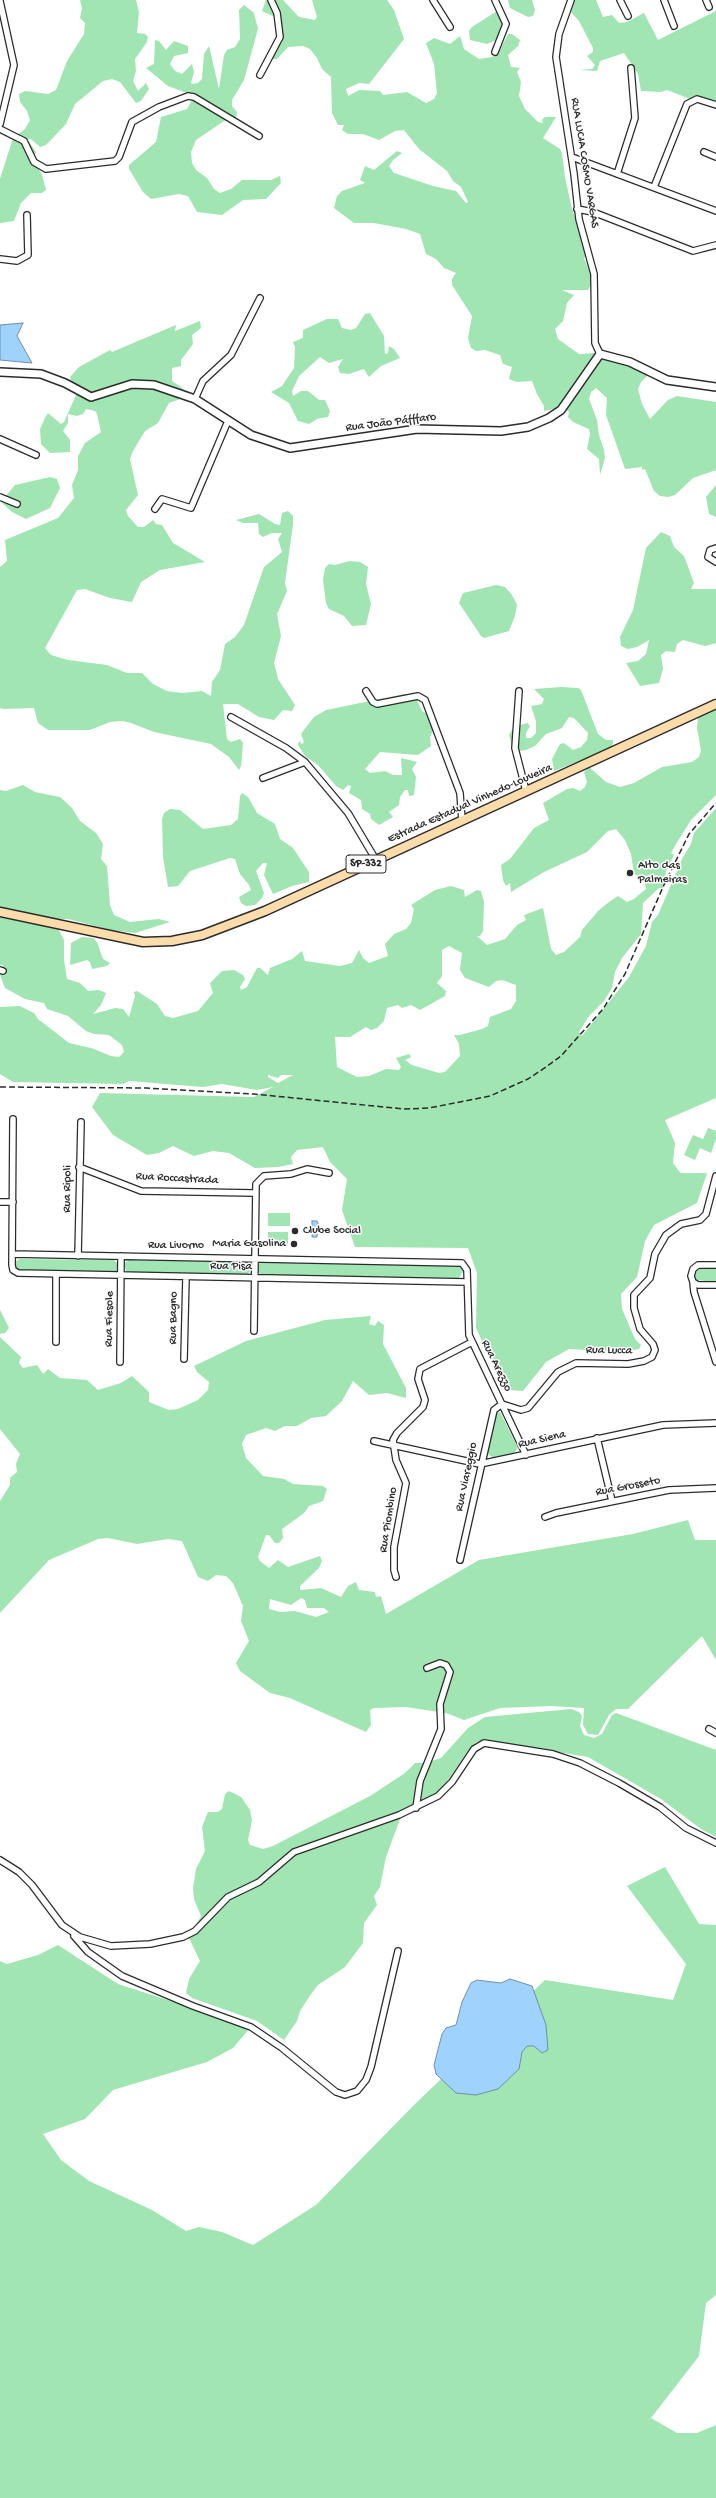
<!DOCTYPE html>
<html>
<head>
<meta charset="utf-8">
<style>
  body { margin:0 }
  canvas { display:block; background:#fff }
</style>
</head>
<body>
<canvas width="716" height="2498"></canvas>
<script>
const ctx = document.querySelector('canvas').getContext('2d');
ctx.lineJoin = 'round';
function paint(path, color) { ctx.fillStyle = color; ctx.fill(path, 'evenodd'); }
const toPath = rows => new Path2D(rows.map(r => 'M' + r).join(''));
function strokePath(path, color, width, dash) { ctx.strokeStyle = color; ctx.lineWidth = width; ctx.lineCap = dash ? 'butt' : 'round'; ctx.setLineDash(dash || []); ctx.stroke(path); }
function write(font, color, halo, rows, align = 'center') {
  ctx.font = font + ' "Gochi Hand",sans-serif'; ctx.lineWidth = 3; ctx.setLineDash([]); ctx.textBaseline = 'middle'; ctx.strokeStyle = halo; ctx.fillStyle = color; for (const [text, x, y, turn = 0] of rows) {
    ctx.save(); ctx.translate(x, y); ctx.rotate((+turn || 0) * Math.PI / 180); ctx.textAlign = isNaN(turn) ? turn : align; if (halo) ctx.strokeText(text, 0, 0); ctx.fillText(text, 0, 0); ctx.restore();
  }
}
paint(toPath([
  [80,0,136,0,139,12,137,33,145,34,148,37,147,42,135,59,136,71,133,81,138,91,146,83,149,89,141,101,136,103,120,82,112,79,103,81,75,104,66,124,46,145,40,147,31,139,27,139,36,152,33,159,42,175,46,190,42,193,31,193,21,203,14,221,0,223,0,179,13,138,25,129,30,120,27,111,20,102,19,94,25,91,48,94,56,90,67,61,84,34,85,23,80,18,82,8],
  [266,0,283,0,299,17,315,20,317,17,312,0,387,0,394,10,404,39,369,84,359,83,346,89,348,96,359,90,380,91,383,95,407,92,426,103,434,99,437,93,434,64,426,43,434,38,450,44,460,36,464,49,479,59,492,57,499,52,508,34,512,34,520,40,518,46,508,55,511,67,520,68,517,72,521,82,519,96,525,109,538,122,543,123,542,120,545,117,556,117,543,138,560,149,562,153,565,177,572,209,584,242,587,256,584,258,591,274,591,284,588,290,562,290,574,295,567,303,563,321,555,329,558,339,579,354,597,353,650,373,641,382,638,389,642,404,650,419,668,400,677,396,716,402,716,470,693,478,675,495,668,497,660,496,654,491,645,469,642,470,642,467,625,469,606,415,607,398,596,388,591,392,589,399,597,420,599,435,604,450,605,458,600,475,599,459,587,449,590,434,589,429,573,422,568,417,569,412,563,407,544,411,544,406,537,394,532,381,517,382,509,379,512,367,503,364,500,355,485,350,476,351,471,348,468,338,472,316,452,285,452,279,456,273,444,268,436,259,426,254,420,234,406,229,374,223,354,223,334,208,337,196,342,191,365,183,360,180,365,166,374,170,397,151,402,153,393,160,389,166,394,173,433,186,456,191,466,203,468,202,461,187,453,181,447,171,419,149,404,130,395,131,379,140,363,134,348,134,342,130,344,125,338,125,332,113,331,77,322,69,317,58,310,49,303,46,288,47,277,59,272,59,280,36,275,17,262,11],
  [508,0,532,0,535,10,533,16,528,17,510,8],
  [572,0,596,0,603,17,612,15,619,23,627,22,644,13,658,40,716,11,716,105,693,100,667,90,661,92,641,91,638,74,624,53,600,61,597,71,579,70,592,69,595,65,587,56,593,52,593,48,579,21,570,11],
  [244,5,254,13,258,29,244,80,232,100,232,106,237,112,236,119,233,118,224,121,196,140,191,152,192,163,196,170,207,178,214,189,220,193,231,189,242,180,271,180,280,176,281,183,266,199,243,200,222,215,197,212,188,196,179,194,151,199,143,192,129,169,129,165,156,142,161,117,187,109,192,100,187,93,168,86,146,68,154,64,155,40,159,41,166,50,174,41,188,46,188,53,174,56,170,64,175,71,182,74,192,64,194,72,191,83,193,84,198,83,202,79,204,54,209,46,219,89,224,55,227,50,235,47,240,39,239,10],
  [497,11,504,17,501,38,487,44,470,40,469,31,472,27],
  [370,313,384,336,385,354,388,353,389,346,394,349,400,358,381,366,369,377,364,369,349,374,340,373,338,367,343,359,329,363,320,357,299,376,292,391,293,396,301,391,308,391,319,400,325,400,330,411,328,417,317,419,309,424,298,421,289,403,271,392,282,386,294,368,295,347,293,342,303,338,303,330,327,319,338,319,342,328,351,330,356,328,365,314],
  [200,321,201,328,192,335,193,344,181,360,181,366,172,368,172,381,188,392,183,398,169,403,158,423,145,431,133,451,130,459,138,495,126,510,128,516,138,527,144,527,153,520,156,524,162,525,173,543,205,562,160,570,141,582,132,602,110,598,85,589,77,590,45,648,51,655,68,660,107,665,127,673,142,673,153,684,167,691,182,693,202,691,211,696,212,682,220,670,225,644,235,637,244,625,264,567,282,552,278,539,282,533,272,533,263,537,259,534,258,523,243,523,236,520,259,514,275,524,280,525,282,513,288,511,293,516,293,524,285,583,287,591,277,614,281,636,274,663,278,679,295,705,292,711,283,710,274,720,259,717,238,704,223,704,227,739,231,742,240,739,243,743,241,766,239,770,229,757,211,744,154,732,131,723,122,721,110,722,90,730,48,730,38,723,34,708,4,709,0,708,0,567,7,561,5,540,58,518,74,498,72,485,78,470,78,456,85,443,101,432,97,414,95,411,86,409,83,414,77,416,68,414,68,423,63,431,70,440,70,452,50,453,41,444,40,429,46,416,48,413,61,424,64,422,76,395,70,377,79,367,110,350,112,352,176,325,175,331],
  [50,477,57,479,60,488,50,508,26,519,12,512,1,502,15,485],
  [716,485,716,517,709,514,706,497],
  [661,532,670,536,674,547,684,556,694,583,691,589,716,589,716,643,705,646,683,640,677,644,675,652,666,651,661,655,663,669,659,683,640,686,626,663,638,661,646,654,649,640,637,647,628,649,621,646,620,637,633,610,646,548],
  [350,561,360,562,368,567,366,584,371,604,366,625,352,626,344,616,329,609,326,603,323,580,325,568,329,564,335,565],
  [496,585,505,587,512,595,517,605,515,616,509,631,484,638,481,636,459,603,463,593],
  [561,687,578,688,581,690,598,734,606,740,613,740,613,743,611,748,554,771,552,759,560,744,564,743,573,750,581,747,587,740,588,733,574,718,569,717,562,728,546,734,535,746,526,750,519,751,513,748,509,735,514,727,527,723,530,726,526,733,526,738,531,738,536,733,536,721,531,706,542,704,544,699,534,689],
  [404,694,414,694,422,711,429,715,434,729,430,737,431,746,418,755,380,752,365,769,370,773,385,771,393,775,402,775,401,758,417,762,412,769,416,777,414,795,409,796,408,790,405,790,400,797,399,805,389,812,393,817,379,825,371,819,370,814,362,809,361,800,349,793,351,786,348,785,343,790,336,786,318,765,305,756,298,745,299,741,302,744,304,742,301,734,304,730,314,717,326,710],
  [716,707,716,795,691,820,676,844,671,853,674,855,666,871,663,888,659,888,643,903,641,934,622,958,615,972,612,988,604,1001,589,1016,579,1032,582,1036,629,977,646,946,652,922,658,915,682,859,691,844,694,833,716,808,716,1098,665,1120,675,1143,673,1163,678,1170,681,1173,707,1173,697,1203,654,1225,645,1241,637,1277,621,1294,622,1309,635,1339,641,1345,639,1349,622,1352,569,1349,546,1362,523,1391,510,1390,502,1385,476,1328,477,1273,468,1248,355,1247,342,1210,347,1179,330,1162,323,1147,297,1150,291,1157,293,1164,278,1167,255,1168,229,1153,213,1151,194,1156,173,1146,159,1153,147,1155,113,1135,92,1107,100,1093,254,1097,273,1087,257,1090,222,1084,203,1087,129,1081,123,1084,13,1082,0,1074,0,1007,20,1006,34,1013,38,1019,69,1043,91,1048,111,1056,119,1057,124,1052,122,1045,109,1035,94,1034,86,1031,68,1016,47,1009,44,1003,25,999,5,988,0,975,3,965,0,965,0,790,6,791,23,785,35,792,60,797,72,808,80,821,96,833,103,844,101,859,107,866,110,905,114,915,130,922,159,919,170,922,135,933,111,930,68,919,55,919,55,923,64,940,64,960,67,979,80,983,88,991,99,990,106,993,101,1005,93,1014,115,1008,123,1009,129,1017,135,996,134,992,137,991,157,1004,165,1016,173,1018,198,1011,213,993,210,983,222,971,234,970,243,975,245,979,240,987,241,990,247,987,257,968,260,968,268,975,270,968,292,959,302,951,305,961,340,966,352,963,359,950,363,958,369,963,388,956,385,944,394,934,406,929,411,923,414,909,411,905,435,890,451,886,464,890,465,897,477,890,481,891,484,902,483,931,480,936,477,936,487,945,505,939,517,925,526,920,524,915,543,908,551,949,556,955,564,952,580,937,582,930,598,911,609,902,618,896,627,902,634,899,646,889,644,879,634,874,631,854,625,840,616,829,608,831,587,852,544,872,511,892,510,883,506,886,503,880,501,865,510,859,534,828,549,820,543,803,567,789,573,788,580,791,585,787,587,782,584,772,589,767,606,782,620,787,634,783,662,767,692,762,699,757,701,750,697,728,698,717],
  [449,946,462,953,460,970,465,978,489,987,496,981,502,980,516,985,516,1001,511,1009,490,1017,488,1026,482,1029,460,1035,454,1035,459,1044,460,1056,445,1072,439,1073,412,1065,405,1060,411,1057,409,1054,396,1058,401,1067,399,1070,386,1069,369,1076,357,1077,337,1067,335,1037,350,1037,366,1027,371,1030,377,1028,384,1021,387,1008,398,1005,402,1008,411,1005,420,1010,445,996,446,991,437,983,442,976,442,950],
  [268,1075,278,1078,281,1075,293,1075,278,1083,268,1077],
  [242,793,248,797,257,813,275,824,280,839,293,848,309,872,309,882,292,886,273,894,264,875,267,863,263,863,256,871,264,893,262,898,255,905,246,906,241,903,239,897,251,890,249,885,240,874,235,859,230,858,190,871,178,886,168,887,163,857,162,819,164,813,170,809,180,810,203,829,231,825,238,819,240,796],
  [82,937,93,938,97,942,103,959,110,963,107,966,92,969,90,962,87,960,70,965,71,943],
  [708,1128,716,1131,716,1139,711,1153,700,1148,695,1160,684,1155,693,1135,703,1139],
  [268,1213,290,1213,290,1226,268,1226],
  [268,1232,288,1232,288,1244,268,1244],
  [20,1259,114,1260,119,1265,118,1270,114,1273,17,1271,14,1262],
  [128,1260,247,1261,251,1270,247,1275,127,1273,124,1264],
  [261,1262,459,1265,464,1270,459,1278,263,1276,257,1271,258,1265],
  [698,1268,716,1268,716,1282,696,1280,694,1273],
  [0,1310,9,1328,5,1333,0,1334],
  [371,1316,369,1324,375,1326,378,1321,384,1325,383,1344,406,1388,406,1398,387,1393,369,1395,353,1381,342,1401,326,1416,311,1418,297,1426,285,1426,275,1431,266,1428,246,1435,242,1444,246,1458,263,1476,284,1479,293,1484,323,1486,327,1489,323,1501,309,1506,304,1513,282,1529,283,1538,279,1543,275,1543,269,1535,266,1535,258,1557,260,1561,269,1568,278,1560,288,1567,320,1556,322,1561,319,1568,300,1586,300,1590,321,1588,341,1597,348,1586,356,1582,359,1590,375,1592,376,1597,381,1596,386,1614,479,1560,633,1534,688,1520,695,1540,716,1540,716,1660,702,1636,628,1709,616,1709,609,1715,598,1735,588,1734,583,1725,584,1708,551,1706,500,1708,464,1720,446,1713,406,1707,374,1708,370,1710,371,1725,366,1732,290,1698,270,1693,240,1671,236,1663,249,1641,241,1621,243,1606,233,1583,226,1576,216,1575,208,1581,198,1577,182,1541,168,1539,137,1544,108,1538,98,1539,49,1560,0,1613,0,1501,10,1485,10,1478,17,1472,16,1464,20,1454,0,1429,0,1337,21,1357,19,1363,23,1368,37,1365,43,1374,48,1369,60,1378,87,1380,98,1390,121,1383,132,1376,149,1392,149,1402,169,1410,178,1409,198,1400,208,1390,209,1382,197,1372,194,1366,246,1341,325,1320],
  [301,1598,305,1600,307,1608,324,1608,329,1612,316,1617,295,1611,280,1612,269,1609,270,1599,291,1605],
  [500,1412,518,1448,514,1453,494,1458,489,1455,487,1450,495,1414],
  [571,1709,579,1712,582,1716,580,1726,584,1735,594,1738,602,1734,612,1715,616,1713,716,1750,716,1837,701,1829,661,1799,588,1757,484,1740,476,1742,467,1752,442,1789,427,1800,403,1811,386,1857,380,1887,374,1896,377,1905,364,1923,363,1943,345,1967,318,1985,311,1994,300,2011,297,2021,284,2040,257,2021,192,1998,186,1993,189,1979,200,1961,189,1938,201,1916,194,1899,193,1888,196,1869,205,1851,202,1827,208,1812,218,1812,222,1809,225,1794,229,1791,241,1797,250,1810,252,1820,248,1840,250,1845,263,1849,273,1846,370,1796,405,1773,415,1763,425,1763,441,1758,468,1728,485,1717],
  [665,1867,699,1924,716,1925,716,2295,706,2303,699,2356,651,2418,677,2433,697,2433,716,2425,716,2498,0,2498,0,1961,7,1964,38,1955,58,1945,118,1984,251,2027,233,2048,207,2062,113,2090,85,2119,43,2134,61,2160,89,2181,152,2210,186,2231,199,2227,222,2232,253,2245,316,2205,416,2103,545,1980,673,2000,686,1964,627,1886]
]), '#a0e5b2');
const water = toPath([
  [23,323,17,336,32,363,0,360,0,325,23,323],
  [312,1221,317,1221,318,1223,317,1237,312,1237,312,1221],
  [510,1979,532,1986,546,2025,548,2050,542,2053,534,2046,527,2046,522,2052,519,2069,498,2089,476,2095,456,2093,436,2074,434,2065,442,2034,446,2028,456,2025,462,2002,471,1983,477,1980,501,1983,510,1979]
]);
paint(water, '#9fd2fd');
strokePath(water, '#718fa9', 1);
const minor = toPath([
  [433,0,450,27],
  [571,0,559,34,556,57,574,174,579,219,594,274,595,343,600,354],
  [620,0,628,16],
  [664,0,674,26],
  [706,0,709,7],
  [0,1,14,65,0,124],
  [495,52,506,24,495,0],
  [260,75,280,37,277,13,271,0],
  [0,129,24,141,34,162,46,169,115,161,119,157,132,122,159,107,188,96,194,97,259,136],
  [704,152,716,157],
  [572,157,716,211],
  [617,174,635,118,631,68],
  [654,187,687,104,697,99,716,105],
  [577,209,593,212,693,251,716,245],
  [0,259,17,261,28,255,27,215],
  [195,399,203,381,231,355,260,298],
  [0,439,36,455],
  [0,497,17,504],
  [155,509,162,499,191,508,228,421],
  [716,548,710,550,708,557,716,562],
  [366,691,373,702,377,704,418,696,425,700,460,793,462,821],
  [519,691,515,748,526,791],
  [231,717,286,748,305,762,348,813,376,860],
  [263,778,305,762],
  [0,970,3,971],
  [13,1119,12,1265,13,1270,18,1273,467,1282],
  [79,1167,141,1191,254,1193],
  [0,1202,13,1202],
  [12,1254,462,1263,467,1270,469,1335,526,1455],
  [78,1256,81,1122],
  [716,1265,698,1265,693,1269,691,1276,693,1282,698,1285,716,1285],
  [693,1282,694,1292,716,1362],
  [254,1331,256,1184,264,1176,291,1174,307,1169,329,1173],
  [56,1342,56,1275],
  [184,1359,186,1277],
  [120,1362,121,1256],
  [597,1438,612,1501],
  [374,1441,480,1464,663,1425,716,1423],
  [545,1517,556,1513,669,1490,716,1488],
  [460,1560,494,1410,502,1404,521,1410,528,1408,558,1372,576,1363,628,1364,644,1361,652,1357,655,1350,653,1344,640,1329,634,1308,634,1295,650,1278,655,1254,666,1235,681,1224,700,1220,706,1214,716,1176],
  [396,1577,394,1570,394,1547,406,1483,396,1460,393,1440,397,1433,423,1407,425,1400,418,1379,420,1369,472,1342],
  [709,1729,716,1733],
  [416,1808,420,1781,441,1729,440,1704,450,1672,446,1665,440,1663,427,1668],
  [0,1860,19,1872,32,1885,62,1925,80,1937,111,1946,150,1944,183,1937,195,1931,228,1897,259,1882,294,1852,399,1815,438,1796,452,1782,474,1749,484,1743,553,1754,580,1763,619,1783,660,1807,686,1828,716,1843],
  [74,1936,88,1952,122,1976,193,2006,251,2027,282,2048,336,2092,345,2095,357,2091,366,2080,371,2067,398,1951]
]);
const tertiary = toPath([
  [0,372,41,374,65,383,91,397,132,384,154,385,195,399,251,435,290,448,417,429,501,431,528,427,549,418,561,410,600,354,630,362,667,380,716,387]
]);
const primary = toPath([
  [0,912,143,942,172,941,202,935,265,911,716,704]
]);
strokePath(minor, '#2b2b2b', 8);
strokePath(tertiary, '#2b2b2b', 10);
strokePath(primary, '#2b2b2b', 11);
strokePath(minor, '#fff', 5.5);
strokePath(tertiary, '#fff', 7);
strokePath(primary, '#fddcac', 8);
strokePath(toPath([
  [0,1087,146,1088,254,1094,404,1109,429,1108,490,1096,528,1079,546,1067,561,1056,603,1009,625,974,663,887,689,834,716,803]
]), '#2b2b2b', 1.5, [6, 3]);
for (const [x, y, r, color] of [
  [630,873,4,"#2b2b2b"],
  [295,1231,4,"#2b2b2b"],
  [294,1244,4,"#2b2b2b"]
]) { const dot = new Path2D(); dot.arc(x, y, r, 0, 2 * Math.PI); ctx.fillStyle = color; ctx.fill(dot); strokePath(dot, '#fff', 1.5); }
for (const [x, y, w] of [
  [366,864,40]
]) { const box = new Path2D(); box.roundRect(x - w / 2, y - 9, w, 18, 3); ctx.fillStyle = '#fff'; ctx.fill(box); strokePath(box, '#2b2b2b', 1); }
write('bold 11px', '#2b2b2b', null, [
  ["SP-332",366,864]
]);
write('12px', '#2b2b2b', '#fff', [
  ["RUA LUCIA COSMO VARGAS",584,163,81],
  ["Rua João Páfffaro",391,423,-7],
  ["Estrada Estadual Vinhedo-Louveira",470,804,-24],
  ["Rua Roccastrada",177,1179,3],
  ["Rua Ripoli",68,1189,-89],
  ["Rua Livorno",176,1246],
  ["Rua Pisa",231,1267,1],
  ["Rua Bagno",174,1318,-89],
  ["Rua Fiesole",110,1319,-89],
  ["Rua Lucca",609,1351,1],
  ["Rua Arezzo",496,1366,64],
  ["Rua Siena",542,1440,-13],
  ["Rua Viareggio",467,1477,-78],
  ["Rua Grosseto",628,1487,-11],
  ["Rua Piombino",389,1520,-81]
]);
write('12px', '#2b2b2b', '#fff', [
  ["Alto das",638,866],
  ["Palmeiras",638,880],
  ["Clube Social",303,1231],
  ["Maria Gasolina",286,1244,"right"]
], 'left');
</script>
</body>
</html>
